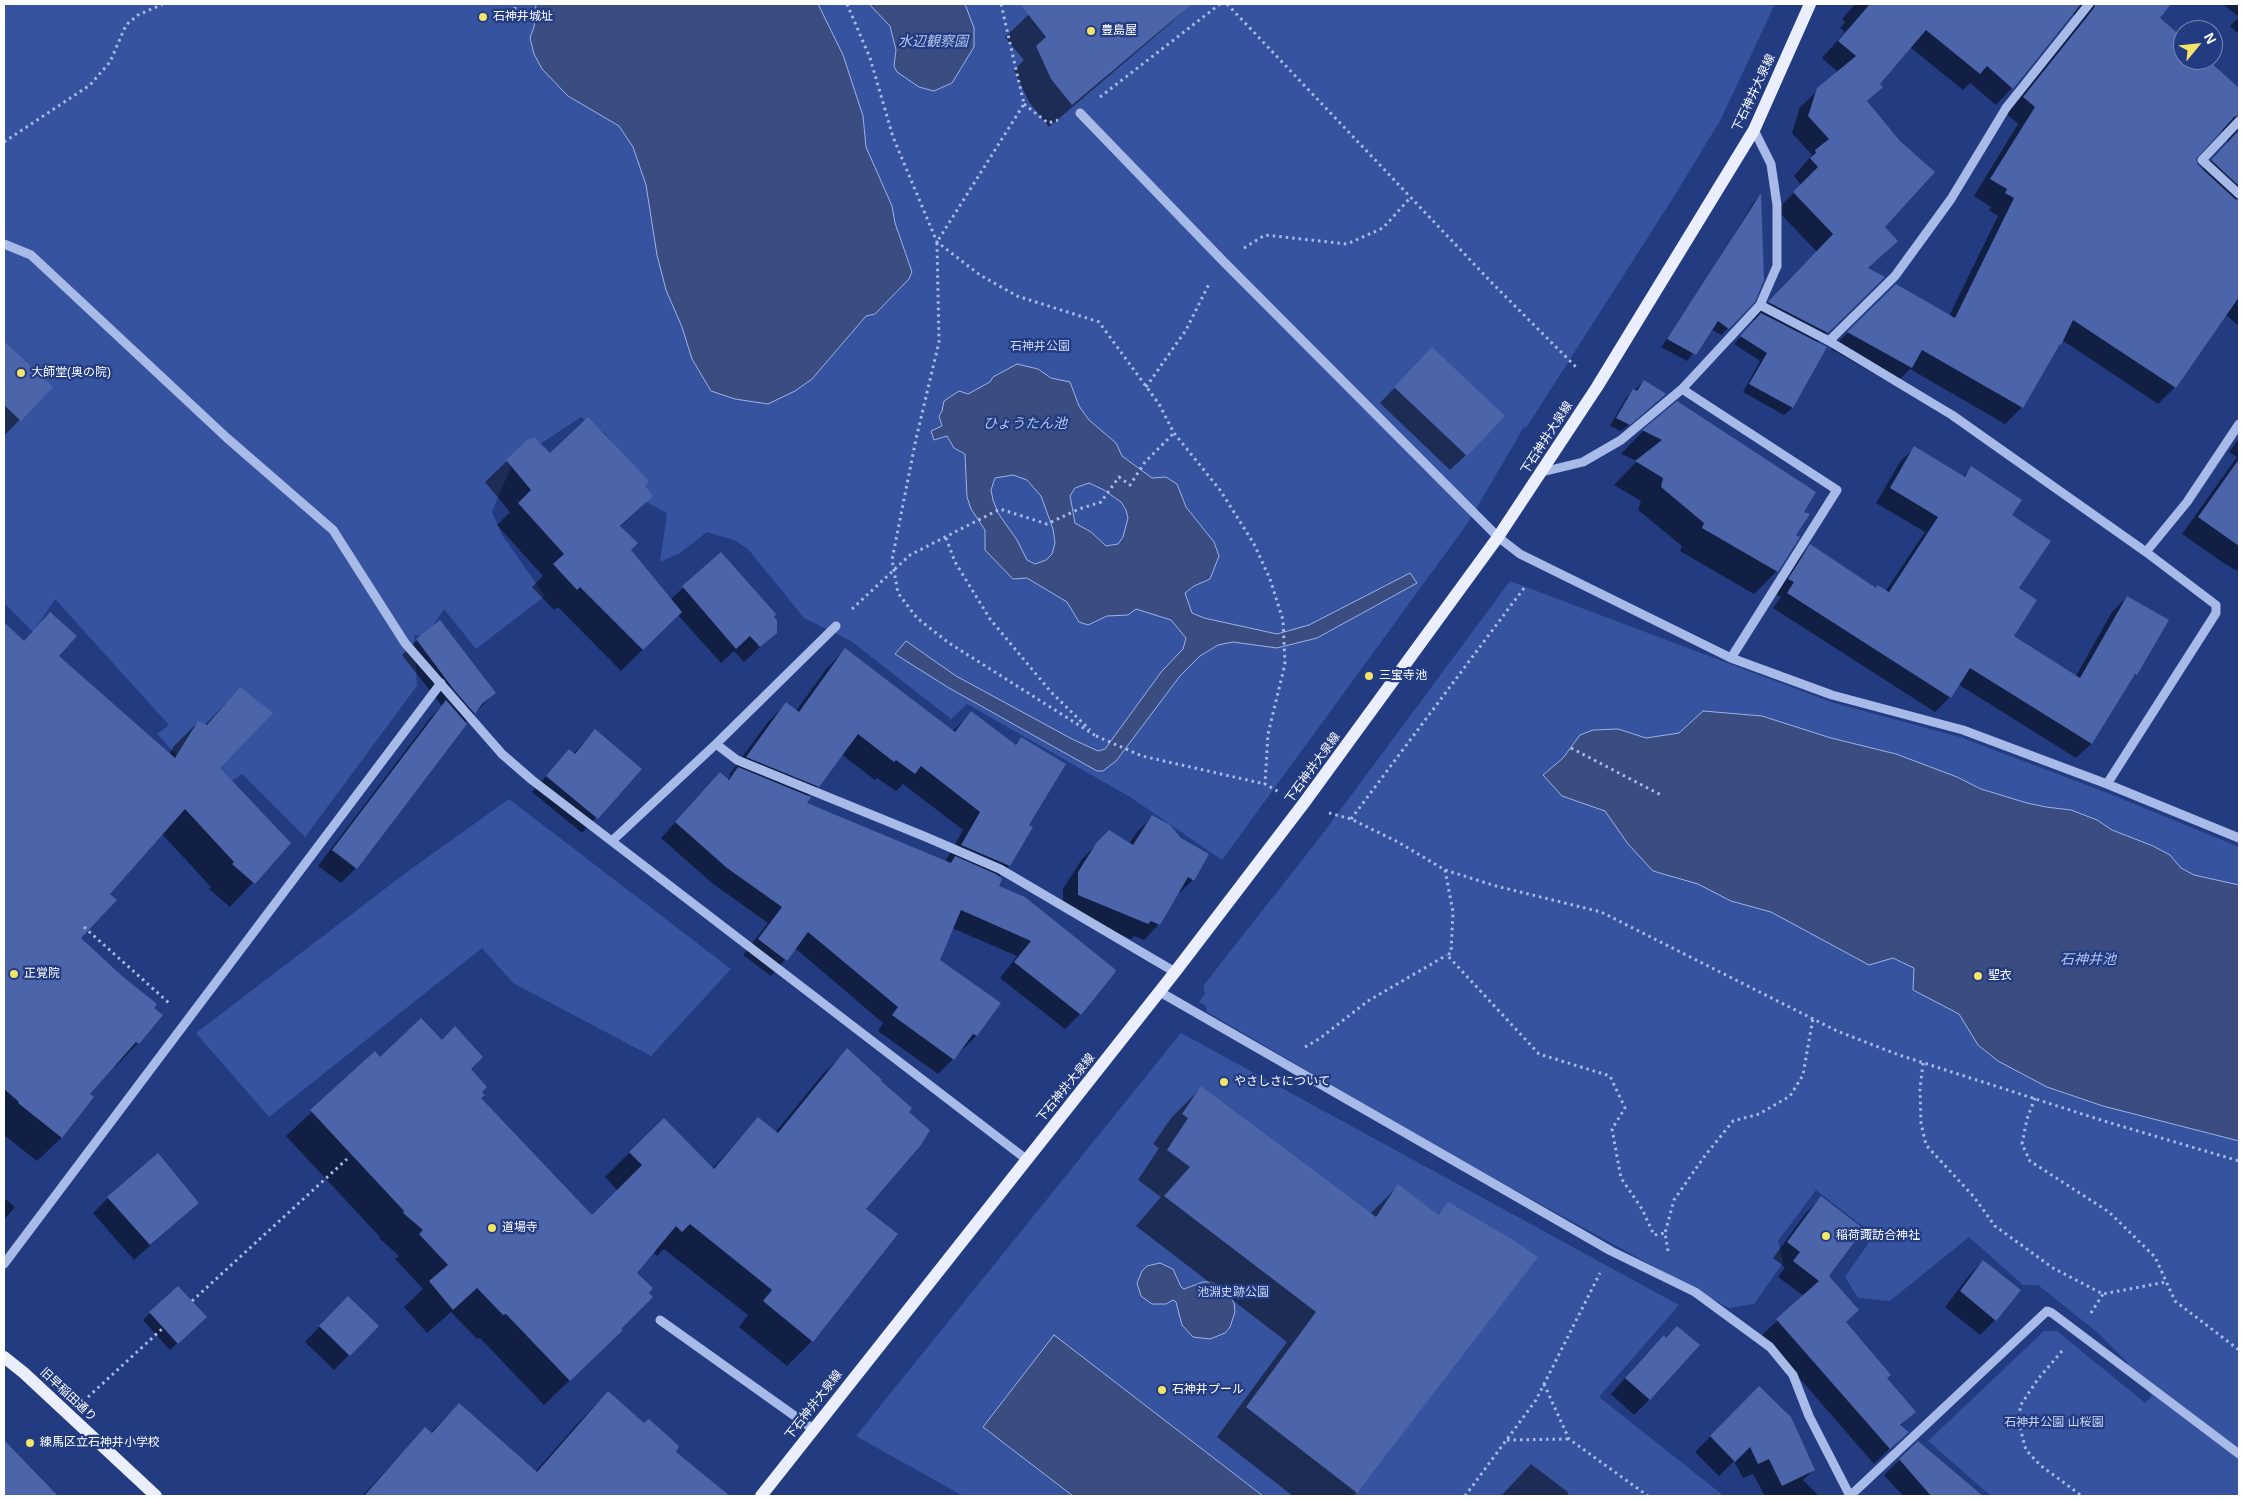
<!DOCTYPE html>
<html>
<head>
<meta charset="utf-8">
<style>
  body { margin:0 }
  #map { position:relative; width:2243px; height:1500px; overflow:hidden; background:#223b81; font-family:Arial,sans-serif }
  canvas { display:block }
  .frame { position:absolute; inset:0; border:5px solid #fff; pointer-events:none }
  .north { position:absolute; left:2173px; top:20px; width:50px; height:50px; box-sizing:border-box; background:#223b81; border:1px solid #7a89b3; border-radius:50%; rotate:62deg; font-size:14px; font-weight:700; line-height:20px; text-align:center; color:#fff }
  .north::after { content:''; display:block; margin:auto; width:18px; height:22px; background:#f4e46a; clip-path:polygon(50% 0,100% 100%,50% 72%,0 100%) }
</style>
</head>
<body>
<div id="map">
<canvas width="2243" height="1500"></canvas>
<div class="frame"></div>
<div class="north">N</div>
</div>
<script>
const ctx = document.querySelector('canvas').getContext('2d');
ctx.lineJoin = 'round';
function paint(path, color) { ctx.fillStyle = color; ctx.fill(path, 'evenodd'); }
const toPath = rows => new Path2D(rows.map(r => 'M' + r).join(''));
function strokePath(path, color, width, dash) { ctx.strokeStyle = color; ctx.lineWidth = width; ctx.lineCap = dash ? 'butt' : 'round'; ctx.setLineDash(dash || []); ctx.stroke(path); }
function write(font, color, halo, rows, align = 'center') {
  ctx.font = font + ' Arial,"Noto Sans JP",sans-serif'; ctx.lineWidth = 4.5; ctx.setLineDash([]); ctx.textBaseline = 'middle'; ctx.strokeStyle = halo; ctx.fillStyle = color; for (const [text, x, y, turn = 0] of rows) {
    ctx.save(); ctx.translate(x, y); ctx.rotate((+turn || 0) * Math.PI / 180); ctx.textAlign = isNaN(turn) ? turn : align; if (halo) ctx.strokeText(text, 0, 0); ctx.fillText(text, 0, 0); ctx.restore();
  }
}
paint(toPath([
  [4,4,1775,4,1720,121,1673,198,1526,428,1524,427,1467,524,1222,860,1130,797,967,704,951,719,851,641,804,618,748,549,734,540,707,532,680,553,660,562,667,513,646,502,606,434,581,417,513,462,492,512,502,535,545,596,476,649,444,609,426,636,414,635,417,686,305,837,242,774,213,794,157,734,169,725,55,599,33,632,4,603],
  [1510,581,1831,702,1960,737,2105,792,2239,847,2239,1496,1991,1496,1928,1441,2044,1331,2057,1331,2145,1403,2152,1396,2125,1360,2098,1333,2038,1285,2023,1285,1969,1237,1890,1301,1858,1298,1845,1277,1874,1235,1816,1190,1778,1241,1783,1263,1754,1304,1729,1308,1437,1147,1250,1037,1207,1012,1206,1006,1199,1002,1205,994,1203,986,1321,836],
  [509,799,731,969,651,1056,513,983,482,948,269,1117,196,1033,407,872],
  [1181,1033,1679,1305,1599,1397,1724,1496,963,1496,856,1436]
]), '#36539f');
const water = toPath([
  [536,4,818,4,843,55,863,116,866,147,892,206,895,223,912,272,909,279,875,314,866,316,812,379,795,391,768,404,735,399,711,391,692,359,682,327,666,290,657,255,646,185,633,147,619,126,568,96,542,69,534,54,530,38,534,27,536,4],
  [869,4,965,4,974,28,974,47,952,83,934,91,919,87,897,72,894,66,896,50,890,26,869,4],
  [1017,364,1038,369,1051,378,1070,382,1079,406,1089,420,1116,443,1122,456,1152,478,1166,477,1177,484,1186,507,1214,542,1219,556,1210,579,1194,586,1185,593,1192,613,1204,618,1277,634,1309,625,1410,573,1417,583,1317,638,1277,648,1233,642,1218,645,1200,656,1180,676,1116,761,1103,771,1097,771,949,688,895,654,906,641,956,676,1072,739,1098,751,1105,749,1162,671,1183,649,1186,638,1171,620,1136,609,1128,615,1107,616,1088,625,1079,622,1067,602,1027,578,1013,579,985,550,985,530,971,509,967,497,965,454,954,448,947,436,934,440,931,431,942,426,939,416,942,411,944,401,959,391,968,394,990,382,993,377,1017,364],
  [1013,475,1027,480,1041,496,1053,529,1055,543,1052,554,1046,560,1035,564,1027,560,1017,540,998,513,993,500,991,490,995,478,1013,475],
  [1089,483,1104,490,1121,502,1126,510,1128,518,1123,537,1118,544,1106,546,1091,532,1075,523,1070,496,1075,488,1089,483],
  [1703,711,1762,716,1831,738,1896,754,1957,777,1981,789,2027,803,2046,807,2071,810,2097,820,2112,830,2153,846,2170,855,2181,868,2194,875,2239,885,2239,1141,2103,1106,2047,1087,1998,1061,1978,1045,1959,1014,1913,990,1914,968,1893,958,1869,965,1771,912,1731,901,1698,884,1653,871,1628,844,1605,811,1562,796,1543,775,1563,758,1580,735,1593,730,1618,729,1646,738,1679,733,1703,711],
  [1160,1263,1173,1269,1181,1287,1184,1289,1203,1282,1211,1282,1226,1289,1234,1303,1235,1312,1230,1327,1225,1333,1210,1339,1193,1337,1182,1325,1176,1302,1173,1300,1166,1304,1152,1304,1141,1296,1137,1283,1142,1271,1147,1266,1160,1263],
  [1054,1335,1263,1496,1073,1496,983,1427,1054,1335]
]);
paint(water, '#3a4c80');
strokePath(water, '#9cb3e9', 1);
paint(toPath([
  [1040,4,1191,4,1173,21,1049,127,1029,102,1014,70,1024,60,1005,37],
  [1855,4,2170,4,2158,18,2183,40,2183,60,2206,60,2239,89,2239,326,2226,315,2175,387,2158,404,2062,340,2022,407,2005,424,1910,369,1894,385,1831,349,1896,285,1949,316,1998,216,1989,210,1991,207,1974,196,2018,124,2007,114,2079,22,2073,14,2012,88,1996,105,1970,83,1963,90,1910,47,1879,84,1882,87,1866,102,1884,227,1897,241,1867,269,1883,278,1817,343,1825,347,1792,408,1784,415,1743,392,1760,361,1734,344,1755,321,1752,320,1817,252,1777,210,1801,185,1794,176,1812,155,1792,133,1800,107,1838,72,1822,58,1845,32,1840,28,1845,22,1842,19],
  [2222,131,2228,136,2227,143,2202,170,2197,165,2194,159,2218,133],
  [2223,4,2239,4,2239,34,2230,26,2239,17],
  [1760,196,1728,328,1721,335,1711,329,1687,361,1661,347,1684,315,1754,202],
  [13,351,51,387,5,435,4,360],
  [1417,364,1466,455,1450,470,1380,403],
  [1644,381,1657,402,1621,431,1610,426,1626,398],
  [1677,403,1803,512,1795,536,1798,538,1777,571,1754,594,1680,551,1682,546,1638,510,1641,501,1614,485,1637,461,1621,454,1643,431],
  [2239,439,2239,572,2225,564,2182,534,2237,457,2229,452],
  [529,440,550,455,643,486,652,496,620,527,629,550,670,600,721,553,772,617,776,632,744,662,734,651,721,663,678,615,621,671,558,607,554,610,532,587,543,576,497,525,510,512,485,482],
  [1915,447,1963,477,1972,468,2010,516,2017,589,2012,636,2076,676,2112,612,2127,597,2136,674,2130,680,2091,744,2076,758,1958,684,1950,697,1935,712,1773,608,1781,597,1775,594,1796,560,1810,546,1875,589,1885,592,1925,532,1876,503,1900,462],
  [50,614,58,656,169,755,174,746,198,722,205,725,240,688,218,768,290,843,230,907,209,889,211,887,162,834,108,895,79,938,138,1043,115,1067,113,1066,89,1094,93,1098,61,1138,37,1161,4,1135,4,624,23,642],
  [417,640,495,693,465,723,356,868,341,883,318,866,431,717,442,706,402,655],
  [845,650,952,732,971,713,1014,746,1021,739,1028,825,1031,827,1009,866,998,877,997,886,1080,1014,1065,1029,1000,978,1017,956,952,928,938,960,999,1003,976,1036,938,1074,878,1031,883,1023,795,948,771,976,743,955,768,923,712,883,661,838,720,773,727,780,731,776,729,775,768,722,786,704,796,711,827,668],
  [841,754,875,780,877,778,896,791,903,784,963,830,945,862,805,803,807,797,818,786],
  [595,731,640,769,582,833,532,792,569,751,573,754],
  [1152,817,1193,880,1177,895,1159,924,1144,940,1134,936,1131,939,1063,910,1063,889,1082,859,1098,843,1129,844,1137,832],
  [847,1050,907,1112,865,1209,812,1341,787,1366,739,1327,748,1315,664,1249,657,1256,653,1252,636,1273,619,1329,596,1355,544,1405,480,1338,477,1339,451,1312,427,1333,404,1307,423,1289,395,1259,399,1256,379,1238,380,1237,286,1136,375,1053,380,1059,469,1069,480,1092,480,1098,592,1217,618,1191,605,1177,630,1152,712,1169,758,1119,775,1133,822,1075],
  [1202,1087,1370,1214,1398,1186,1436,1216,1448,1204,1356,1493,1353,1496,1293,1496,1217,1437,1287,1342,1136,1226,1161,1197,1138,1180,1159,1148,1153,1144,1172,1117],
  [4,1198,15,1207,4,1220],
  [108,1198,198,1203,134,1260,93,1213],
  [1821,1198,1828,1276,1845,1323,1886,1379,1914,1412,1900,1426,1907,1432,1874,1464,1762,1335,1804,1296,1778,1277,1785,1267,1773,1258,1806,1213],
  [1983,1261,1995,1320,1980,1335,1945,1307,1968,1277],
  [150,1313,198,1324,170,1350,143,1320],
  [332,1313,349,1355,334,1370,305,1342],
  [1648,1352,1650,1399,1634,1415,1611,1394],
  [1759,1388,1814,1469,1803,1480,1819,1496,1765,1496,1753,1474,1743,1478,1734,1461,1719,1476,1695,1452],
  [608,1392,704,1494,702,1496,362,1496,425,1429,430,1433,459,1405,535,1472,579,1422],
  [4,1442,56,1496,4,1496],
  [1918,1442,1981,1496,1903,1496,1884,1475],
  [1531,1464,1569,1493,1566,1496,1501,1496]
]), '#0007');
paint(toPath([
  [1020,4,1192,4,1072,105,1051,79,1036,46,1046,37],
  [1870,4,2081,4,2013,89,1987,66,1980,74,1926,30,1880,84,1883,87,1867,101,1900,141,1935,172,1885,227,1898,241,1868,268,1885,277,1828,333,1768,302,1833,234,1793,192,1818,167,1810,158,1816,153,1815,150,1829,139,1808,116,1817,88,1856,56,1838,41],
  [2095,4,2171,4,2160,18,2183,38,2183,60,2208,60,2239,88,2239,115,2234,117,2196,159,2198,165,2235,199,2239,200,2239,297,2176,388,2073,320,2061,345,2060,344,2023,408,1922,350,1912,368,1847,332,1896,284,1955,318,2014,198,2005,193,2007,189,1990,179,2035,107,2023,97,2094,8],
  [2239,130,2239,186,2211,160],
  [1761,193,1764,280,1755,302,1729,329,1718,321,1696,355,1667,339],
  [1761,313,1827,347,1793,408,1749,384,1767,353,1740,336],
  [4,341,53,387,21,421,4,405],
  [1432,347,1505,416,1467,456,1394,387],
  [1644,380,1666,394,1630,425,1616,418,1633,389,1637,391],
  [1677,401,1816,492,1804,512,1810,514,1796,535,1800,537,1778,572,1702,528,1704,523,1661,487,1663,478,1635,461,1662,440,1642,430],
  [588,417,649,481,645,486,653,496,620,526,638,543,631,550,682,612,643,650,580,587,577,590,553,564,564,554,518,503,531,490,506,460,529,438,531,440,534,437,550,453],
  [1914,446,1965,477,1971,466,2022,500,2012,515,2051,541,2019,588,2037,600,2014,636,2080,678,2127,596,2169,620,2137,675,2135,674,2092,744,1970,668,1951,698,1787,593,1794,582,1788,579,1810,544,1876,588,1877,585,1889,592,1938,517,1890,488],
  [2239,459,2239,546,2198,517],
  [721,552,776,614,774,617,777,620,777,633,760,647,750,636,736,649,682,586],
  [50,612,77,636,59,656,175,758,198,721,207,725,240,687,273,713,220,768,291,843,255,884,232,864,234,862,185,809,110,894,117,900,81,938,122,976,157,1004,154,1008,163,1015,139,1044,136,1042,90,1094,94,1097,62,1138,18,1103,19,1102,4,1089,4,622,24,641],
  [440,620,496,693,482,704,475,714,454,690,416,639],
  [845,648,955,732,971,711,1016,745,1021,737,1066,764,1029,825,1033,827,1010,866,961,845,980,812,921,766,915,774,896,760,894,762,858,734,819,787,746,757,786,702,799,712],
  [446,700,467,724,357,869,332,850],
  [595,729,642,769,598,819,546,776,569,749,575,754],
  [738,767,811,797,807,803,951,863,955,856,996,874,1002,879,999,886,1025,897,1116,970,1114,974,1081,1015,1014,962,1031,941,961,910,940,960,1001,1003,977,1036,973,1034,954,1060,892,1015,898,1007,808,932,787,961,758,939,782,907,727,868,675,822,720,772,729,780],
  [1152,815,1170,825,1181,838,1209,854,1194,881,1188,877,1160,925,1151,921,1148,924,1078,895,1078,872,1097,842,1109,830,1133,845],
  [421,1018,442,1040,455,1026,483,1057,471,1069,487,1087,482,1092,485,1095,481,1098,592,1215,642,1165,629,1152,664,1118,714,1169,758,1117,778,1133,847,1048,882,1080,881,1081,912,1108,909,1112,930,1130,921,1145,866,1209,898,1234,813,1342,763,1301,772,1290,690,1224,682,1232,676,1226,637,1273,653,1288,649,1293,653,1297,621,1329,623,1330,570,1381,506,1314,503,1315,477,1288,453,1310,429,1281,448,1265,419,1234,423,1230,403,1213,404,1211,310,1110,375,1051,380,1057],
  [1201,1086,1376,1217,1398,1184,1438,1215,1448,1202,1510,1238,1538,1257,1357,1493,1246,1407,1316,1312,1164,1196,1190,1167,1167,1150,1188,1118,1182,1114],
  [158,1153,199,1203,150,1245,107,1197],
  [1821,1196,1864,1229,1829,1276,1859,1310,1846,1322,1891,1375,1887,1378,1916,1412,1900,1425,1909,1432,1890,1449,1776,1319,1819,1281,1793,1261,1800,1252,1787,1242],
  [1983,1260,2021,1290,1996,1321,1960,1291],
  [178,1286,207,1317,178,1344,149,1312],
  [348,1296,379,1326,350,1356,319,1326],
  [1677,1326,1700,1345,1650,1400,1625,1378,1664,1335,1666,1338],
  [1759,1386,1791,1417,1815,1470,1782,1486,1769,1459,1758,1464,1750,1447,1735,1462,1710,1436],
  [608,1391,644,1423,649,1419,679,1446,676,1452,730,1496,364,1496,425,1427,432,1433,459,1403,537,1472],
  [4,1440,58,1496,4,1496],
  [1918,1441,1983,1496,1931,1496,1899,1459]
]), '#4b64aa');
strokePath(toPath([
  [847,4,870,58,893,137,937,242,980,275,1017,296,1099,322,1159,404,1174,433,1220,490,1254,544,1270,579,1283,620,1285,664,1268,734,1265,784,1279,792],
  [1001,4,1024,104,937,242,939,342,916,439,892,560,898,593,917,618,949,643,1096,736],
  [1227,4,1493,284,1578,369],
  [514,16,515,4],
  [1100,97,1220,4],
  [1024,104,1048,123,1058,120],
  [4,142,90,85,110,62,126,25,138,15,163,4],
  [1244,248,1265,235,1347,244,1383,228,1410,198],
  [1146,387,1186,330,1209,284],
  [946,538,955,562,990,619,1051,692,1090,730],
  [852,609,910,555,1000,509,1047,524,1079,509,1101,502,1119,477,1130,485,1145,462,1174,433],
  [1096,736,1142,756,1265,784],
  [1571,748,1663,796],
  [1329,813,1351,819,1398,842,1445,870,1496,886,1601,912,1837,1031,1899,1055,2104,1121,2239,1161],
  [1351,819,1524,588],
  [1445,870,1453,912,1451,953,1447,955,1539,1054,1610,1076,1625,1108,1612,1129,1621,1178,1642,1209,1654,1235,1665,1233],
  [84,927,169,1003],
  [1305,1047,1319,1039,1368,1001,1447,955],
  [1923,1063,1920,1089,1921,1123,1926,1145,1974,1197,1995,1226,2053,1268,2103,1294,2166,1282],
  [2035,1098,2027,1119,2022,1144,2030,1161,2109,1212,2155,1257,2175,1301,2239,1350],
  [1668,1251,1665,1233,1674,1200,1704,1157,1733,1121,1759,1114,1790,1096,1803,1075,1813,1018],
  [192,1301,347,1159],
  [2091,1313,2103,1294],
  [2062,1351,2038,1379,2020,1406,2020,1428,2026,1450,2040,1465,2082,1496],
  [1544,1384,1569,1439,1648,1496],
  [88,1397,163,1328],
  [1507,1440,1569,1439],
  [1465,1496,1536,1400,1600,1273]
]), '#a8bae8', 3, [2.5, 4]);
strokePath(toPath([
  [1080,113,1223,261,1498,537,1520,554,1731,658,1832,695,1963,730,2107,784,2239,838],
  [2239,121,2202,160,2239,194],
  [4,244,31,255,227,438,333,530,405,643,502,754,532,780,1026,1159],
  [1760,305,1829,341,1952,415,2146,552,2216,605,2216,613,2107,784],
  [1829,341,1895,276,1951,199,2006,108,2089,4],
  [1682,389,1837,490,1731,658],
  [1542,472,1583,462,1621,440,1682,389,1760,305,1777,266,1777,205,1771,164,1754,130],
  [2146,552,2187,502,2239,424],
  [716,744,737,760,926,837,1000,869,1175,972],
  [613,840,716,744,836,626],
  [1160,992,1611,1251,1695,1292,1770,1347,1793,1375,1809,1416,1850,1496,2047,1311,2052,1313,2239,1454],
  [4,1264,441,683],
  [660,1320,813,1429]
]), '#a8bae8', 9);
strokePath(toPath([
  [4,1357,24,1373,156,1496],
  [761,1496,1175,972,1304,803,1498,537,1597,387,1754,130,1810,4]
]), '#ebeffd', 12);
for (const [x, y, r, color] of [
  [483,17,5,"#f4e46a"],
  [1091,31,5,"#f4e46a"],
  [21,373,5,"#f4e46a"],
  [1369,676,5,"#f4e46a"],
  [14,974,5,"#f4e46a"],
  [1978,976,5,"#f4e46a"],
  [1224,1082,5,"#f4e46a"],
  [492,1228,5,"#f4e46a"],
  [1826,1236,5,"#f4e46a"],
  [1162,1390,5,"#f4e46a"],
  [30,1443,5,"#f4e46a"]
]) { const dot = new Path2D(); dot.arc(x, y, r, 0, 2 * Math.PI); ctx.fillStyle = color; ctx.fill(dot); strokePath(dot, '#223b81', 2); }
write('12px', '#fff', '#223b81', [
  ["石神井城址",493,17],
  ["豊島屋",1101,31],
  ["大師堂(奥の院)",31,373],
  ["三宝寺池",1379,676],
  ["正覚院",24,974],
  ["聖衣",1988,976],
  ["やさしさについて",1234,1082],
  ["道場寺",502,1228],
  ["稲荷諏訪合神社",1836,1236],
  ["石神井プール",1172,1390],
  ["練馬区立石神井小学校",40,1443]
], 'left');
write('12px', '#fff', '#223b81', [
  ["下石神井大泉線",1754,93,-65],
  ["下石神井大泉線",1547,438,-57],
  ["下石神井大泉線",1313,768,-54],
  ["下石神井大泉線",1066,1088,-51],
  ["旧早稲田通り",68,1395,43],
  ["下石神井大泉線",814,1405,-52]
]);
write('12px', '#ccd8f6', '#223b81', [
  ["石神井公園",1040,347],
  ["池淵史跡公園",1233,1293],
  ["石神井公園 山桜園",2054,1423]
]);
write('italic 14px', '#b4c5ef', '#223b81', [
  ["水辺観察園",933,42],
  ["ひょうたん池",1025,424],
  ["石神井池",2088,960]
]);
</script>
</body>
</html>
